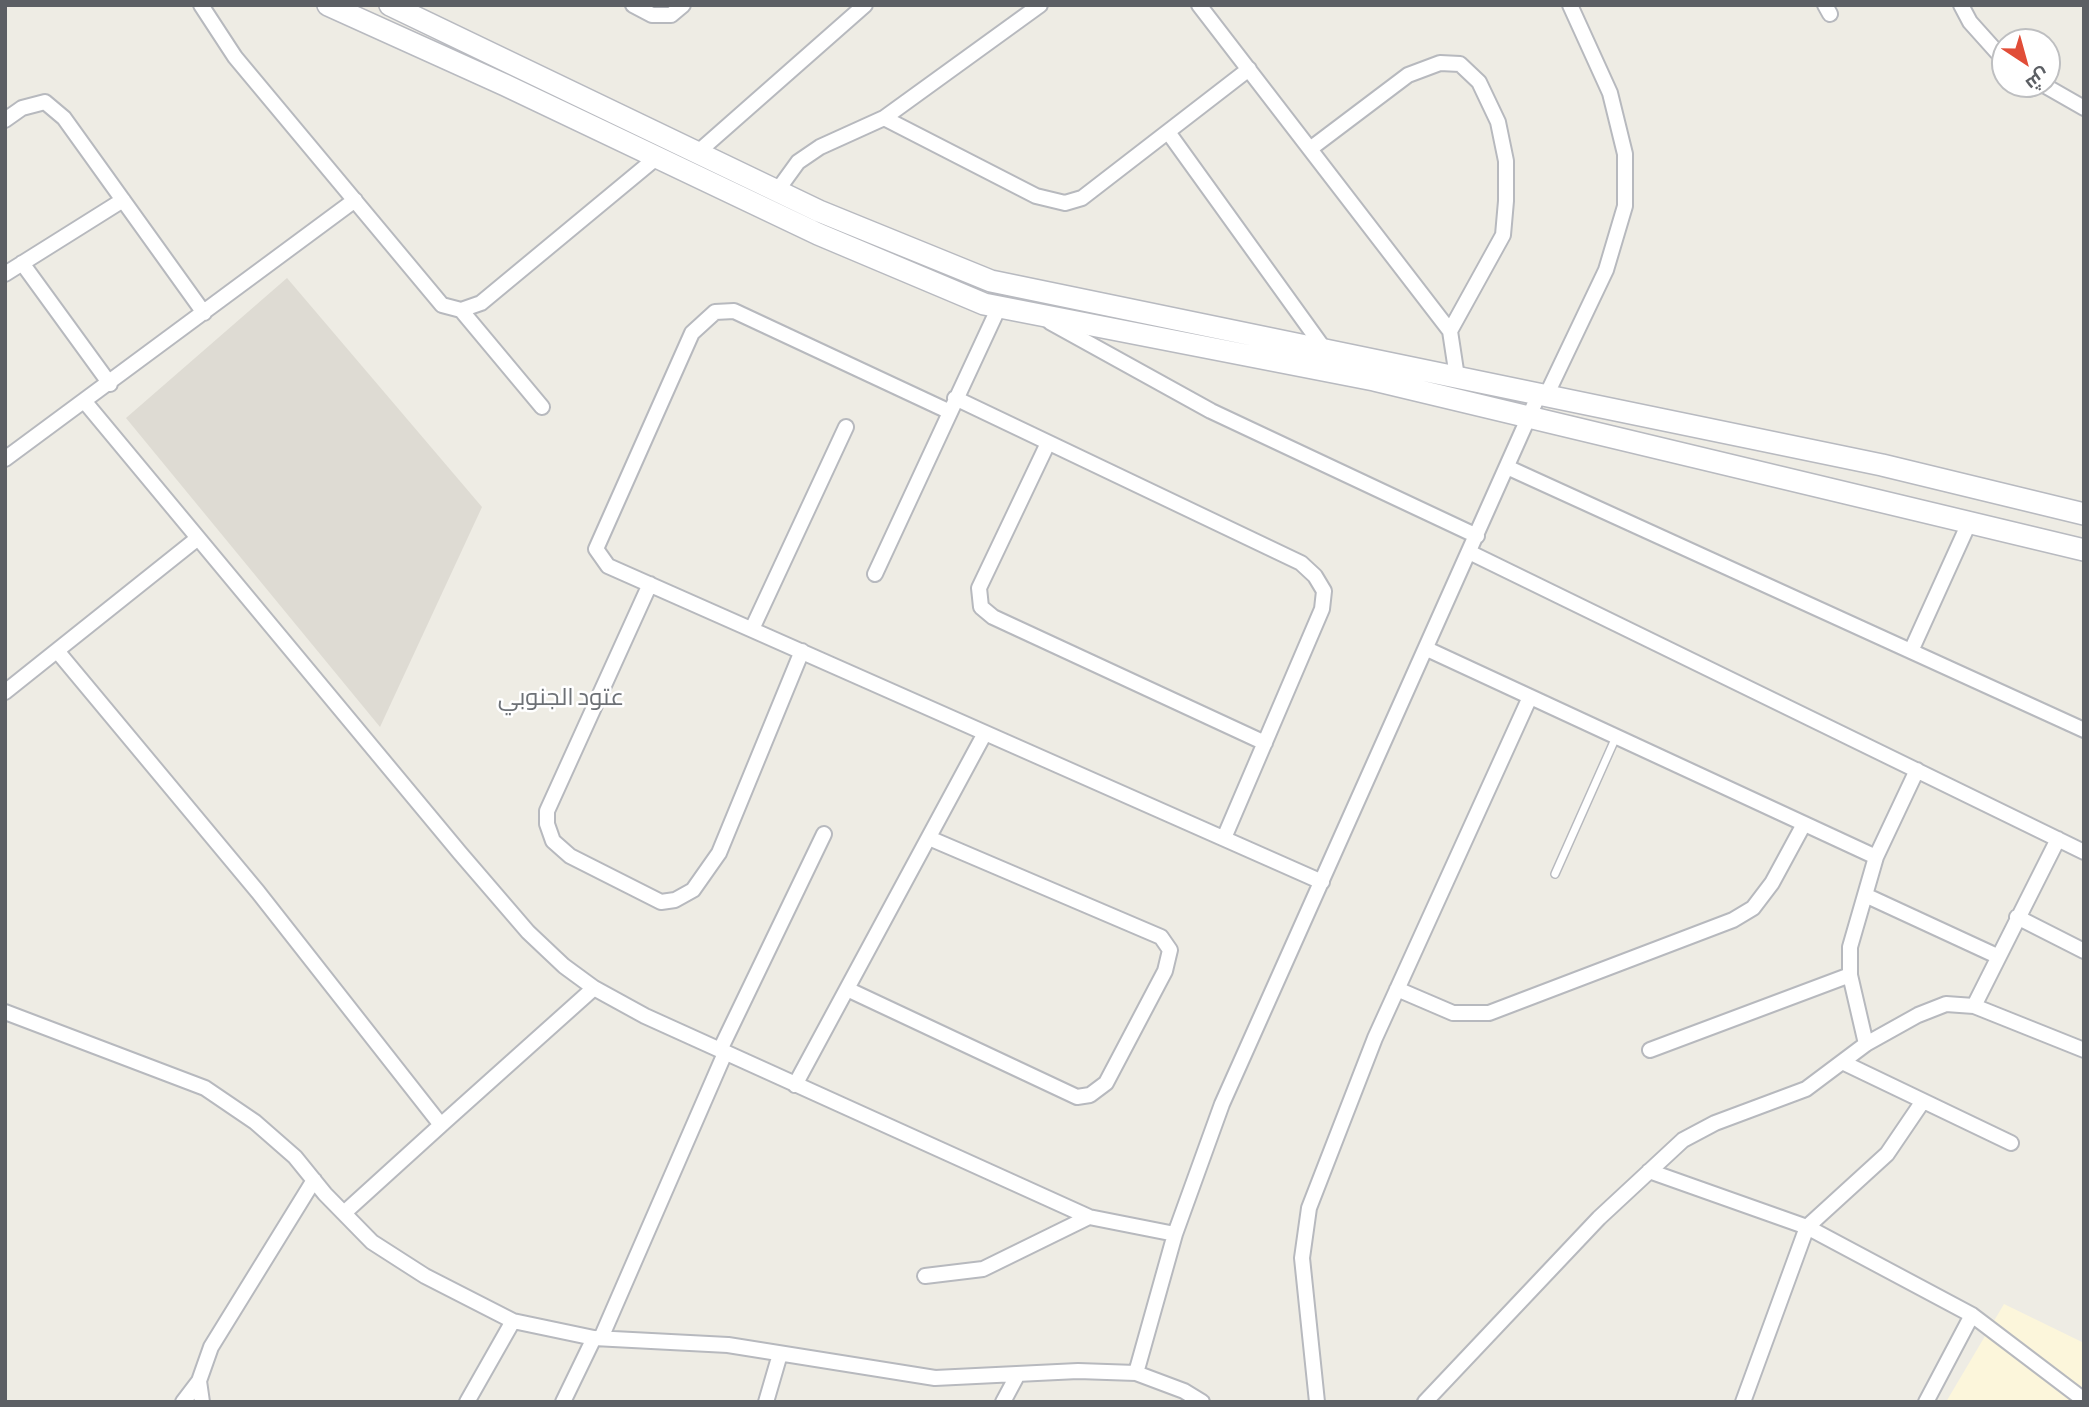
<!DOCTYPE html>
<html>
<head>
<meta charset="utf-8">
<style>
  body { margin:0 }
  #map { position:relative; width:2089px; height:1407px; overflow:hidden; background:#eeece4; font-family:"Sofia Sans Condensed",Cairo,sans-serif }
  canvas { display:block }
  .frame { position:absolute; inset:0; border:7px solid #5c5f64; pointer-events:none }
  .north { position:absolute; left:1991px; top:28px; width:70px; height:70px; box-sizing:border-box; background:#fff; border:2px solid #bebfc1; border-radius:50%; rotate:144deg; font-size:19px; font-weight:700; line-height:28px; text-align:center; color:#5c5f64 }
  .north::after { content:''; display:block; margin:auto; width:24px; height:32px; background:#e14d38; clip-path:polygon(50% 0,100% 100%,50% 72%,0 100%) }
</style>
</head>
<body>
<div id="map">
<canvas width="2089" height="1407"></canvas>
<div class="frame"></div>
<div class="north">ش</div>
</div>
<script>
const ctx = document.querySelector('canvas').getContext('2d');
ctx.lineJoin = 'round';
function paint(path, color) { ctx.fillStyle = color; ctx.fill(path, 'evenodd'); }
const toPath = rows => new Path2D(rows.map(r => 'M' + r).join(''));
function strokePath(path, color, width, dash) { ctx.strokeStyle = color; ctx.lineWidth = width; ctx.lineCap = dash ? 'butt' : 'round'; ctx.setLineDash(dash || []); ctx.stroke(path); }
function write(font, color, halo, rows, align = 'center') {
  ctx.font = font + ' "Sofia Sans Condensed",Cairo,sans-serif'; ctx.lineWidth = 5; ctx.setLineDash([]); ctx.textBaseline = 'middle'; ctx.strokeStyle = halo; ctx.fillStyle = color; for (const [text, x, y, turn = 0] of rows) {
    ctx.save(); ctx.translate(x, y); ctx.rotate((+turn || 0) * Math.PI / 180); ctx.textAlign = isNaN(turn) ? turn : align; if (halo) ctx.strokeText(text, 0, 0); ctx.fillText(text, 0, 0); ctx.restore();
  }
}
paint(toPath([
  [2004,1304,2084,1343,2084,1402,1946,1402]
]), '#fcf6db');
paint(toPath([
  [287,278,482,507,380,727,126,418]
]), '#dedbd3');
const lane = toPath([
  [1555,874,1616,737]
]);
const street = toPath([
  [201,5,235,57,442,305,461,310,481,303,656,158],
  [633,5,652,15,671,15,683,5],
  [1199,5,1450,331],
  [1825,5,1830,14],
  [1961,5,1970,22,2005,61],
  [2042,84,2084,108],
  [884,118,1036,196,1065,203,1082,198,1249,69],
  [5,120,22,108,45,102,64,118,204,313],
  [1168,132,1325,350],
  [1310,149,1408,75,1440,63,1460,64,1479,82,1498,122,1506,161,1506,201,1503,235,1450,331,1457,377],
  [697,153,865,5],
  [777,191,798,162,820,147,884,118,1040,5],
  [22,263,110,384],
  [5,274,123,200],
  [461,310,542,407],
  [1050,322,1211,411,1477,536],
  [1546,396,1606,270,1625,206,1625,154,1610,93,1570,5],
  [955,398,1301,563,1315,576,1324,591,1322,609,1224,838],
  [85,402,460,853,528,932,564,966,594,988,645,1016,1089,1217,1175,1234],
  [948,411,734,311,715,312,692,333,596,549,608,566,1322,882],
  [1048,443,979,588,981,607,993,617,1265,743],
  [5,459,355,200],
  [1509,468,2084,730],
  [1469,552,2084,852],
  [875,574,999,307],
  [650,584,547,811,547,824,553,841,570,856,661,902,675,900,693,890,719,853,802,651],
  [752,629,846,427],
  [1427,649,1876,857],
  [1911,651,1969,523],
  [58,652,258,892,441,1125,594,988],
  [5,692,198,538],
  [1865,895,1997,956],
  [2017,917,2084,951],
  [847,989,1077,1097,1090,1095,1106,1083,1165,971,1170,950,1161,937,929,838],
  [1397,989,1453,1013,1489,1013,1733,920,1753,908,1772,883,1804,824],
  [1974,1006,2058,839],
  [5,1012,205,1088,255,1122,295,1157,325,1194,372,1242,425,1276,513,1321,594,1338],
  [1866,1044,1850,975,1850,947,1876,857,1917,770],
  [720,1050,824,834],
  [1650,1050,1850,975],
  [1842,1062,2011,1143],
  [795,1085,985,733],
  [1649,1171,1807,1227,1972,1315,2084,1400],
  [344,1213,441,1125],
  [925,1276,983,1269,1089,1217],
  [601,1338,725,1053],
  [1136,1373,1175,1234,1222,1104,1539,394],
  [183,1402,199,1381],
  [202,1402,199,1381,211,1347,314,1180],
  [467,1402,513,1321],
  [563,1402,594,1338,728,1345,935,1378,1078,1371,1136,1373,1184,1391,1202,1402],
  [766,1402,780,1354],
  [1003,1402,1018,1374],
  [1317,1402,1302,1258,1309,1208,1375,1038,1530,697],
  [1425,1402,1599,1218,1683,1140,1715,1123,1806,1089,1866,1044,1918,1015,1946,1004,1974,1006,2084,1050],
  [1743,1402,1807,1227,1887,1154,1923,1101],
  [1926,1402,1972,1315]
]);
const secondary = toPath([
  [328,5,505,85,818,234,984,304,1374,380,2084,550],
  [390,5,819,211,991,281,1882,465,2084,514]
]);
strokePath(lane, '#b7b9be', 10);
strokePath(street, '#b7b9be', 18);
strokePath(secondary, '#b8bac0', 24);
strokePath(lane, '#fff', 7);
strokePath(street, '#fff', 14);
strokePath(secondary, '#fff', 21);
write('24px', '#6d7176', '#fff', [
  ["عتود الجنوبي",561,699]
]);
</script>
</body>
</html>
